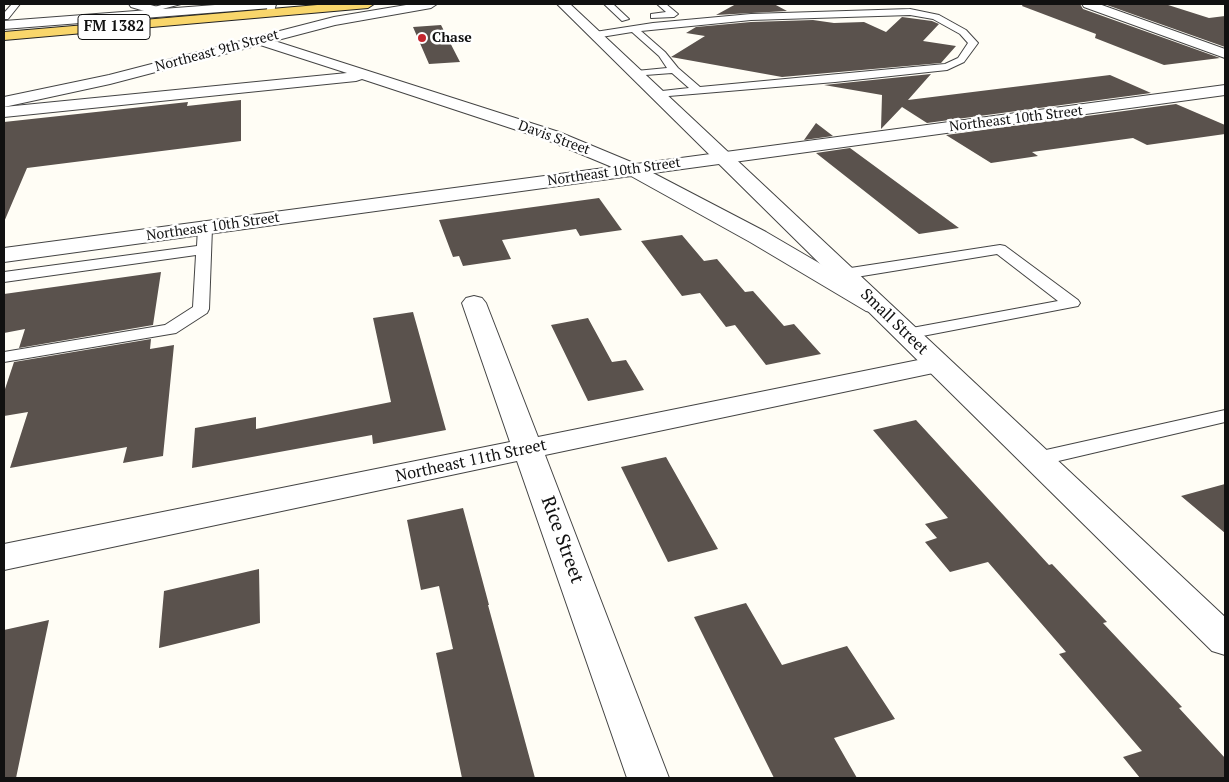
<!DOCTYPE html>
<html>
<head>
<meta charset="utf-8">
<style>
  body { margin:0 }
  #map { position:relative; width:1229px; height:782px; overflow:hidden; background:#fffdf5; font-family:"PT Serif",serif }
  canvas { display:block }
  .frame { position:absolute; inset:0; border:5px solid #111; pointer-events:none }
</style>
</head>
<body>
<div id="map">
<canvas width="1229" height="782"></canvas>
<div class="frame"></div>
</div>
<script>
const ctx = document.querySelector('canvas').getContext('2d');
ctx.lineJoin = 'round';
function paint(path, color) { ctx.fillStyle = color; ctx.fill(path, 'evenodd'); }
const toPath = rows => new Path2D(rows.map(r => 'M' + r).join(''));
function strokePath(path, color, width, dash) { ctx.strokeStyle = color; ctx.lineWidth = width; ctx.lineCap = dash ? 'butt' : 'round'; ctx.setLineDash(dash || []); ctx.stroke(path); }
function write(font, color, halo, rows, align = 'center') {
  ctx.font = font + ' "PT Serif",serif'; ctx.lineWidth = 5; ctx.setLineDash([]); ctx.textBaseline = 'middle'; ctx.strokeStyle = halo; ctx.fillStyle = color; for (const [text, x, y, turn = 0] of rows) {
    ctx.save(); ctx.translate(x, y); ctx.rotate((+turn || 0) * Math.PI / 180); ctx.textAlign = isNaN(turn) ? turn : align; if (halo) ctx.strokeText(text, 0, 0); ctx.fillText(text, 0, 0); ctx.restore();
  }
}
paint(toPath([
  [736,4,774,4,787,11,716,15],
  [1023,4,1080,4,1083,9,1220,58,1164,65,1095,38,1096,34,1022,6],
  [1104,4,1165,4,1209,18,1225,16,1225,47],
  [902,17,932,21,939,24,923,41,956,46,941,63,782,77,671,57,705,36,686,33,696,27,751,22,813,20,834,23,864,22,886,32],
  [441,25,460,62,429,64,413,27],
  [931,74,908,100,1110,75,1151,93,927,123,902,107,881,129,882,95,824,85],
  [241,100,241,141,27,168,4,222,4,122,188,102,187,106],
  [1176,104,1225,125,1225,134,1147,145,1133,138,1032,152,1038,156,991,163,946,135],
  [816,123,833,136,804,140],
  [850,148,959,228,919,234,816,153],
  [599,198,622,230,580,236,576,229,502,240,511,259,463,266,459,256,453,257,439,220],
  [682,235,704,261,717,259,745,292,753,291,784,326,794,324,821,354,766,365,735,325,726,327,700,293,682,296,641,241],
  [161,272,153,325,19,348,25,329,4,333,4,294],
  [413,312,446,430,373,444,372,435,192,468,195,428,256,417,256,429,391,402,373,318],
  [588,318,612,362,626,360,644,390,588,401,551,325],
  [151,339,150,349,174,345,163,456,123,463,127,447,10,468,28,412,4,416,4,392,14,362],
  [916,420,1049,565,1052,564,1107,622,1103,623,1182,707,1179,708,1225,758,1225,778,1140,778,1123,757,1142,751,1059,654,1066,652,988,562,950,572,925,542,937,538,925,524,948,518,873,430],
  [666,457,718,549,668,562,621,467],
  [1225,484,1225,533,1181,496],
  [463,508,489,605,488,605,535,778,462,778,436,653,453,649,439,586,421,590,407,520],
  [259,569,260,623,159,648,164,591],
  [746,603,782,665,847,646,895,719,834,738,857,778,774,778,694,617],
  [49,620,16,778,4,778,4,630]
]), '#5a524d');
const service = toPath([
  [12,4,20,4,8,19,4,19,4,13,12,4],
  [165,4,181,4,151,12,147,9,165,4],
  [268,4,276,4,273,16,266,14,268,4],
  [604,4,613,4,629,19,622,21,604,4],
  [657,4,666,4,678,14,674,17,651,18,651,14,666,12,657,4],
  [910,9,939,15,966,30,978,43,964,62,947,70,835,82,657,97,653,96,652,94,653,92,689,88,672,73,632,76,631,74,636,71,667,68,659,56,632,32,595,38,590,35,595,32,653,23,751,14,910,9],
  [910,15,933,19,960,34,968,43,958,58,945,64,700,87,678,68,665,52,641,31,751,20,910,15],
  [205,224,210,225,212,228,209,309,207,313,176,333,170,334,4,362,4,352,165,325,193,307,196,255,4,282,4,272,197,246,198,228,200,225,205,224],
  [1000,245,1005,246,1078,300,1080,303,1078,306,907,339,901,338,898,334,901,330,1058,301,997,254,844,279,838,277,836,274,838,271,844,269,1000,245],
  [1225,410,1225,422,1037,466,1030,464,1027,459,1030,454,1037,452,1225,410]
]);
const minor = toPath([
  [129,4,147,4,165,9,167,12,161,16,131,7,129,4],
  [1082,4,1099,4,1225,49,1225,58,1084,7,1082,4],
  [259,36,559,132,636,164,1225,85,1225,95,653,173,766,232,884,301,887,306,884,311,875,313,866,311,750,242,631,176,4,262,4,248,612,167,547,140,362,79,356,81,4,117,4,107,347,73,254,43,252,40,254,37,259,36],
  [474,296,482,298,486,303,538,437,938,356,947,358,951,364,947,370,938,372,545,455,669,778,627,778,517,461,4,570,4,544,510,442,462,303,466,298,474,296]
]);
const tertiary = toPath([
  [228,4,277,4,271,8,4,29,4,21,228,4],
  [412,4,437,4,431,8,335,25,110,84,4,107,4,97,109,75,334,17,412,4],
  [557,4,570,4,1225,617,1225,655,1212,651,557,4]
]);
const primary = toPath([
  [329,4,374,4,368,8,4,40,4,32,329,4]
]);
strokePath(service, '#444', 2);
strokePath(minor, '#444', 2);
strokePath(tertiary, '#444', 2);
strokePath(primary, '#222', 2);
paint(service, '#fff');
paint(minor, '#fff');
paint(tertiary, '#fff');
paint(primary, '#f9d66b');
for (const [x, y, r, color] of [
  [422,38,5,"#c4262e"]
]) { const dot = new Path2D(); dot.arc(x, y, r, 0, 2 * Math.PI); ctx.fillStyle = color; ctx.fill(dot); strokePath(dot, '#fff', 2); }
write('bold 14px', '#111', '#fff', [
  ["Chase",432,38]
], 'left');
write('14px', '#111', '#fff', [
  ["Northeast 9th Street",217,51,-15],
  ["Northeast 10th Street",1016,119,-7],
  ["Davis Street",554,138,20],
  ["Northeast 10th Street",614,172,-8],
  ["Northeast 10th Street",213,227,-8]
]);
for (const [x, y, w] of [
  [114,27,72]
]) { const box = new Path2D(); box.roundRect(x - w / 2, y - 12.5, w, 25, 4); ctx.fillStyle = '#fff'; ctx.fill(box); strokePath(box, '#111', 1); }
write('bold 15px', '#111', null, [
  ["FM 1382",114,27]
]);
write('16px', '#111', '#fff', [
  ["Small Street",894,322,44],
  ["Northeast 11th Street",471,461,-12]
]);
write('19px', '#111', '#fff', [
  ["Rice Street",562,540,70]
]);
</script>
</body>
</html>
